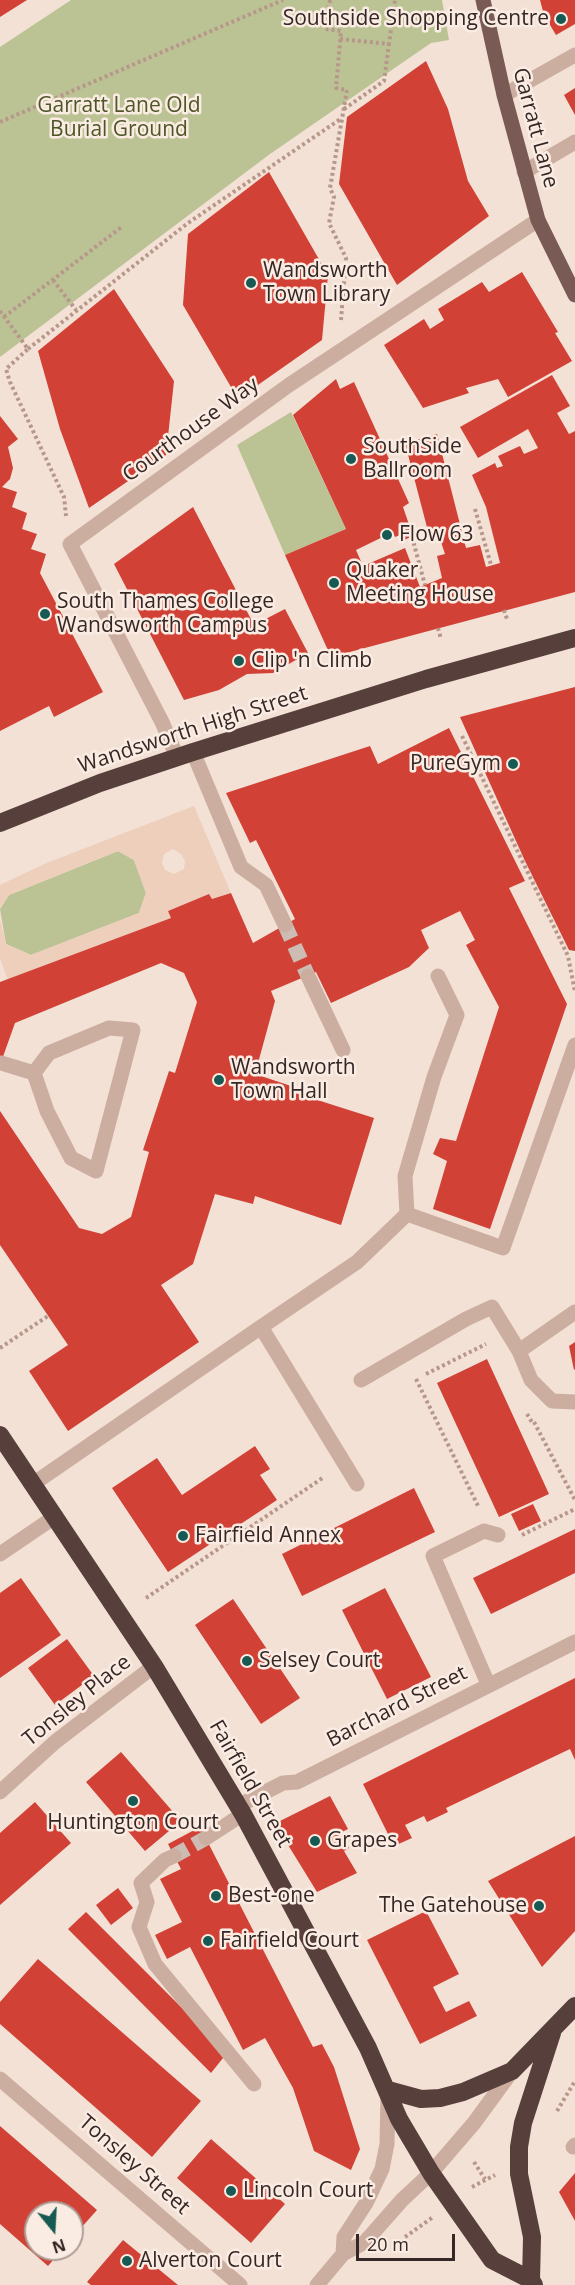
<!DOCTYPE html>
<html>
<head>
<meta charset="utf-8">
<style>
  body { margin:0 }
  #map { position:relative; width:575px; height:2285px; overflow:hidden; background:#f3e1d6; font-family:"Open Sans",sans-serif }
  canvas { display:block }
  .north { position:absolute; left:24px; top:2201px; width:60px; height:60px; box-sizing:border-box; background:#fbece3; border:2px solid #ac9d97; border-radius:50%; rotate:162deg; font-size:16px; font-weight:700; line-height:24px; text-align:center; color:#352725 }
  .north::after { content:''; display:block; margin:auto; width:21px; height:27px; background:#175a53; clip-path:polygon(50% 0,100% 100%,50% 72%,0 100%) }
  .scale { position:absolute; left:356px; top:2234px; width:99px; height:27px; box-sizing:border-box; border:3px solid #352725; border-top:0; padding-left:8px; font-size:18px; line-height:21px; white-space:nowrap; color:#352725; -webkit-text-stroke:4px #fbece3; paint-order:stroke }
</style>
</head>
<body>
<div id="map">
<canvas width="575" height="2285"></canvas>
<div class="north">N</div>
<div class="scale">20 m</div>
</div>
<script>
const ctx = document.querySelector('canvas').getContext('2d');
ctx.lineJoin = 'round';
function paint(path, color) { ctx.fillStyle = color; ctx.fill(path, 'evenodd'); }
const toPath = rows => new Path2D(rows.map(r => 'M' + r).join(''));
function strokePath(path, color, width, dash) { ctx.strokeStyle = color; ctx.lineWidth = width; ctx.lineCap = dash ? 'butt' : 'round'; ctx.setLineDash(dash || []); ctx.stroke(path); }
function write(font, color, halo, rows, align = 'center') {
  ctx.font = font + ' "Open Sans",sans-serif'; ctx.lineWidth = 5; ctx.setLineDash([]); ctx.textBaseline = 'middle'; ctx.strokeStyle = halo; ctx.fillStyle = color; for (const [text, x, y, turn = 0] of rows) {
    ctx.save(); ctx.translate(x, y); ctx.rotate((+turn || 0) * Math.PI / 180); ctx.textAlign = isNaN(turn) ? turn : align; if (halo) ctx.strokeText(text, 0, 0); ctx.fillText(text, 0, 0); ctx.restore();
  }
}
paint(toPath([
  [71,0,442,0,449,40,431,43,270,154,0,357,0,47],
  [291,412,346,529,285,555,237,445],
  [118,851,134,860,146,893,139,913,31,955,6,944,0,909,9,895]
]), '#bbc395');
paint(toPath([
  [194,806,231,893,212,899,209,894,168,911,171,918,8,980,0,959,0,919,6,944,31,955,139,913,146,893,134,860,118,851,9,895,0,909,0,885,44,864],
  [173,849,181,854,185,861,184,869,174,874,165,870,162,863,164,854]
]), '#edcfbb');
paint(toPath([
  [0,0,27,0,0,17],
  [540,0,575,0,575,24,556,35,544,15],
  [426,61,448,109,468,181,489,216,397,285,339,184,347,117],
  [575,88,575,115,564,95],
  [269,172,328,275,322,340,238,399,183,305,188,234],
  [522,272,558,332,555,333,572,361,508,397,498,379,466,388,469,393,423,408,384,345,424,319,430,329,444,320,438,309,482,282,489,292],
  [114,289,174,381,166,455,89,508,60,429,38,351],
  [552,375,570,406,557,413,569,434,575,431,575,592,331,657,285,555,346,529,293,415,336,379,340,389,354,382,409,503,403,507,413,536,402,541,400,535,395,537,393,532,356,550,363,566,405,548,420,587,442,578,437,556,445,554,438,533,429,535,405,443,437,434,466,548,480,545,486,567,500,563,486,507,472,475,495,463,497,468,503,466,498,456,520,446,524,454,538,448,528,429,478,458,460,427],
  [0,416,18,439,8,447,13,468,10,479,2,487,17,492,12,507,27,513,22,529,37,534,31,549,46,554,40,573,103,692,54,717,49,706,0,731],
  [193,507,254,625,285,609,308,653,273,673,247,674,219,690,184,700,114,564],
  [575,687,575,951,569,950,525,861,460,717],
  [449,728,525,881,509,888,567,1004,490,1229,433,1209,447,1161,433,1154,440,1138,456,1141,499,1007,466,945,475,940,460,911,421,930,429,948,409,967,331,1003,316,972,271,991,275,1001,255,1074,291,1086,289,1091,374,1118,341,1225,255,1196,253,1204,215,1194,193,1264,161,1285,199,1342,68,1431,29,1371,68,1345,0,1245,0,1111,79,1228,102,1234,131,1217,149,1152,143,1150,169,1071,175,1073,197,1002,184,973,161,963,15,1023,0,1065,0,982,171,918,168,911,209,894,212,899,231,893,253,943,295,919,256,840,250,843,226,793,370,746,378,764],
  [575,1342,575,1369,574,1370,569,1346],
  [487,1359,549,1494,499,1517,437,1383],
  [255,1446,270,1469,260,1475,277,1500,168,1572,112,1488,157,1458,182,1495],
  [414,1488,435,1532,302,1596,282,1554],
  [533,1504,541,1521,519,1531,511,1514],
  [575,1529,575,1573,491,1614,473,1578],
  [21,1578,61,1635,0,1678,0,1593],
  [385,1588,431,1677,387,1699,342,1610],
  [233,1599,300,1698,261,1724,195,1625],
  [67,1639,94,1676,55,1705,28,1668],
  [575,1678,575,1760,570,1749,446,1808,448,1812,427,1822,424,1816,405,1825,412,1838,394,1846,363,1784],
  [121,1752,181,1821,145,1851,86,1782],
  [330,1796,348,1829,340,1833,349,1848,344,1851,357,1873,317,1892,277,1827,278,1822],
  [35,1802,71,1843,0,1905,0,1833],
  [200,1827,313,2047,322,2044,334,2067,360,2149,351,2170,314,2151,293,2088,265,2038,243,2050,190,1947,167,1959,155,1935,182,1922,160,1879,181,1869,168,1844],
  [575,1836,575,1931,542,1967,488,1881],
  [118,1888,133,1908,111,1925,96,1905],
  [426,1911,459,1974,433,1987,446,2012,469,2001,477,2016,420,2044,367,1940],
  [86,1912,227,2053,211,2073,68,1929],
  [38,1959,201,2101,152,2157,0,2024,0,2002],
  [0,2126,97,2210,72,2238,72,2213,36,2213,36,2249,63,2249,48,2266,0,2224],
  [211,2139,285,2204,251,2243,177,2178],
  [575,2173,575,2221,559,2192],
  [123,2240,178,2285,91,2285,87,2282]
]), '#d14136');
strokePath(toPath([
  [285,925,308,976],
  [174,1856,206,1838]
]), '#cdbcb3', 15, [15, 8]);
strokePath(toPath([
  [330,0,325,29,341,31,336,88,347,90,330,188,334,197,329,223,346,258,341,320],
  [340,39,389,44,395,0],
  [344,109,384,81,389,44],
  [0,122,283,0],
  [53,280,76,310],
  [0,311,28,349,6,369,10,382,64,497,66,516],
  [4,317,123,226],
  [28,349,188,223,342,118],
  [475,509,491,565],
  [412,537,425,585],
  [504,610,507,619],
  [438,628,441,639],
  [462,736,568,956,575,992],
  [0,1348,48,1316],
  [426,1374,486,1344],
  [416,1379,479,1508],
  [527,1414,533,1424],
  [534,1422,575,1500],
  [522,1535,575,1509],
  [146,1598,324,1477],
  [557,2111,575,2081],
  [474,2162,485,2179],
  [472,2187,495,2175],
  [405,2237,433,2217]
]), '#b8978b', 4, [3, 3]);
strokePath(toPath([
  [504,95,575,55],
  [524,172,575,142],
  [193,752,241,867,266,885,285,925],
  [177,757,162,722,70,544,289,385,538,220],
  [308,976,343,1050],
  [109,1028,133,1030,96,1171,71,1158,47,1111,34,1073,49,1053,109,1028],
  [1,1063,34,1073],
  [407,1214,503,1248,575,1045],
  [575,1312,519,1351,531,1380,552,1401,575,1402],
  [261,1327,357,1262,407,1214,405,1176,434,1077,457,1015,438,976],
  [361,1380,466,1319,492,1307,519,1351],
  [33,1484,261,1327,357,1484],
  [0,1554,56,1516],
  [488,1684,433,1556,484,1531,498,1535],
  [0,1792,55,1742,154,1666],
  [238,1806,283,1783,297,1782,575,1642],
  [206,1838,243,1814],
  [174,1856,165,1860,141,1883,147,1902,139,1927,155,1964,254,2084],
  [0,2079,240,2285],
  [573,2147,575,2145],
  [343,2254,344,2237,366,2203,382,2169,387,2144,388,2093],
  [317,2285,343,2254,365,2242,402,2200,431,2173,474,2123,512,2071]
]), '#ccaea1', 15);
strokePath(toPath([
  [483,0,504,95,538,220,575,295]
]), '#795a54', 15);
strokePath(toPath([
  [0,823,100,783,193,752,426,679,575,638],
  [0,1435,154,1666,243,1814,368,2048,399,2119,431,2173,492,2260,531,2280,534,2285],
  [388,2090,421,2099,440,2098,463,2092,512,2071,575,2006],
  [531,2280,532,2237,519,2174,519,2147,523,2123,552,2033]
]), '#573f3b', 18);
for (const [x, y, r, color] of [
  [561,19,6,"#175a53"],
  [251,283,6,"#175a53"],
  [351,459,6,"#175a53"],
  [387,535,6,"#175a53"],
  [334,583,6,"#175a53"],
  [45,614,6,"#175a53"],
  [239,661,6,"#175a53"],
  [513,764,6,"#175a53"],
  [219,1080,6,"#175a53"],
  [183,1536,6,"#175a53"],
  [247,1661,6,"#175a53"],
  [133,1801,6,"#175a53"],
  [315,1841,6,"#175a53"],
  [216,1896,6,"#175a53"],
  [539,1906,6,"#175a53"],
  [208,1941,6,"#175a53"],
  [231,2191,6,"#175a53"],
  [127,2261,6,"#175a53"]
]) { const dot = new Path2D(); dot.arc(x, y, r, 0, 2 * Math.PI); ctx.fillStyle = color; ctx.fill(dot); strokePath(dot, '#fbece3', 2); }
write('21px', '#352725', '#fbece3', [
  ["Southside Shopping Centre",549,19,"right"],
  ["Wandsworth",263,271],
  ["Town Library",263,295],
  ["SouthSide",363,447],
  ["Ballroom",363,471],
  ["Flow 63",399,535],
  ["Quaker",346,571],
  ["Meeting House",346,595],
  ["South Thames College",57,602],
  ["Wandsworth Campus",57,626],
  ["Clip 'n Climb",251,661],
  ["PureGym",501,764,"right"],
  ["Wandsworth",231,1068],
  ["Town Hall",231,1092],
  ["Fairfield Annex",195,1536],
  ["Selsey Court",259,1661],
  ["Huntington Court",133,1823,"center"],
  ["Grapes",327,1841],
  ["Best-one",228,1896],
  ["The Gatehouse",527,1906,"right"],
  ["Fairfield Court",220,1941],
  ["Lincoln Court",243,2191],
  ["Alverton Court",139,2261]
], 'left');
write('21px', '#4d5626', '#fbece3', [
  ["Garratt Lane Old",119,106],
  ["Burial Ground",119,130]
]);
write('21px', '#352725', '#fbece3', [
  ["Garratt Lane",535,128,75],
  ["Courthouse Way",191,430,-36],
  ["Wandsworth High Street",193,730,-18],
  ["Tonsley Place",77,1701,-39],
  ["Barchard Street",397,1707,-27],
  ["Fairfield Street",250,1784,60],
  ["Tonsley Street",134,2165,41]
]);
</script>
</body>
</html>
